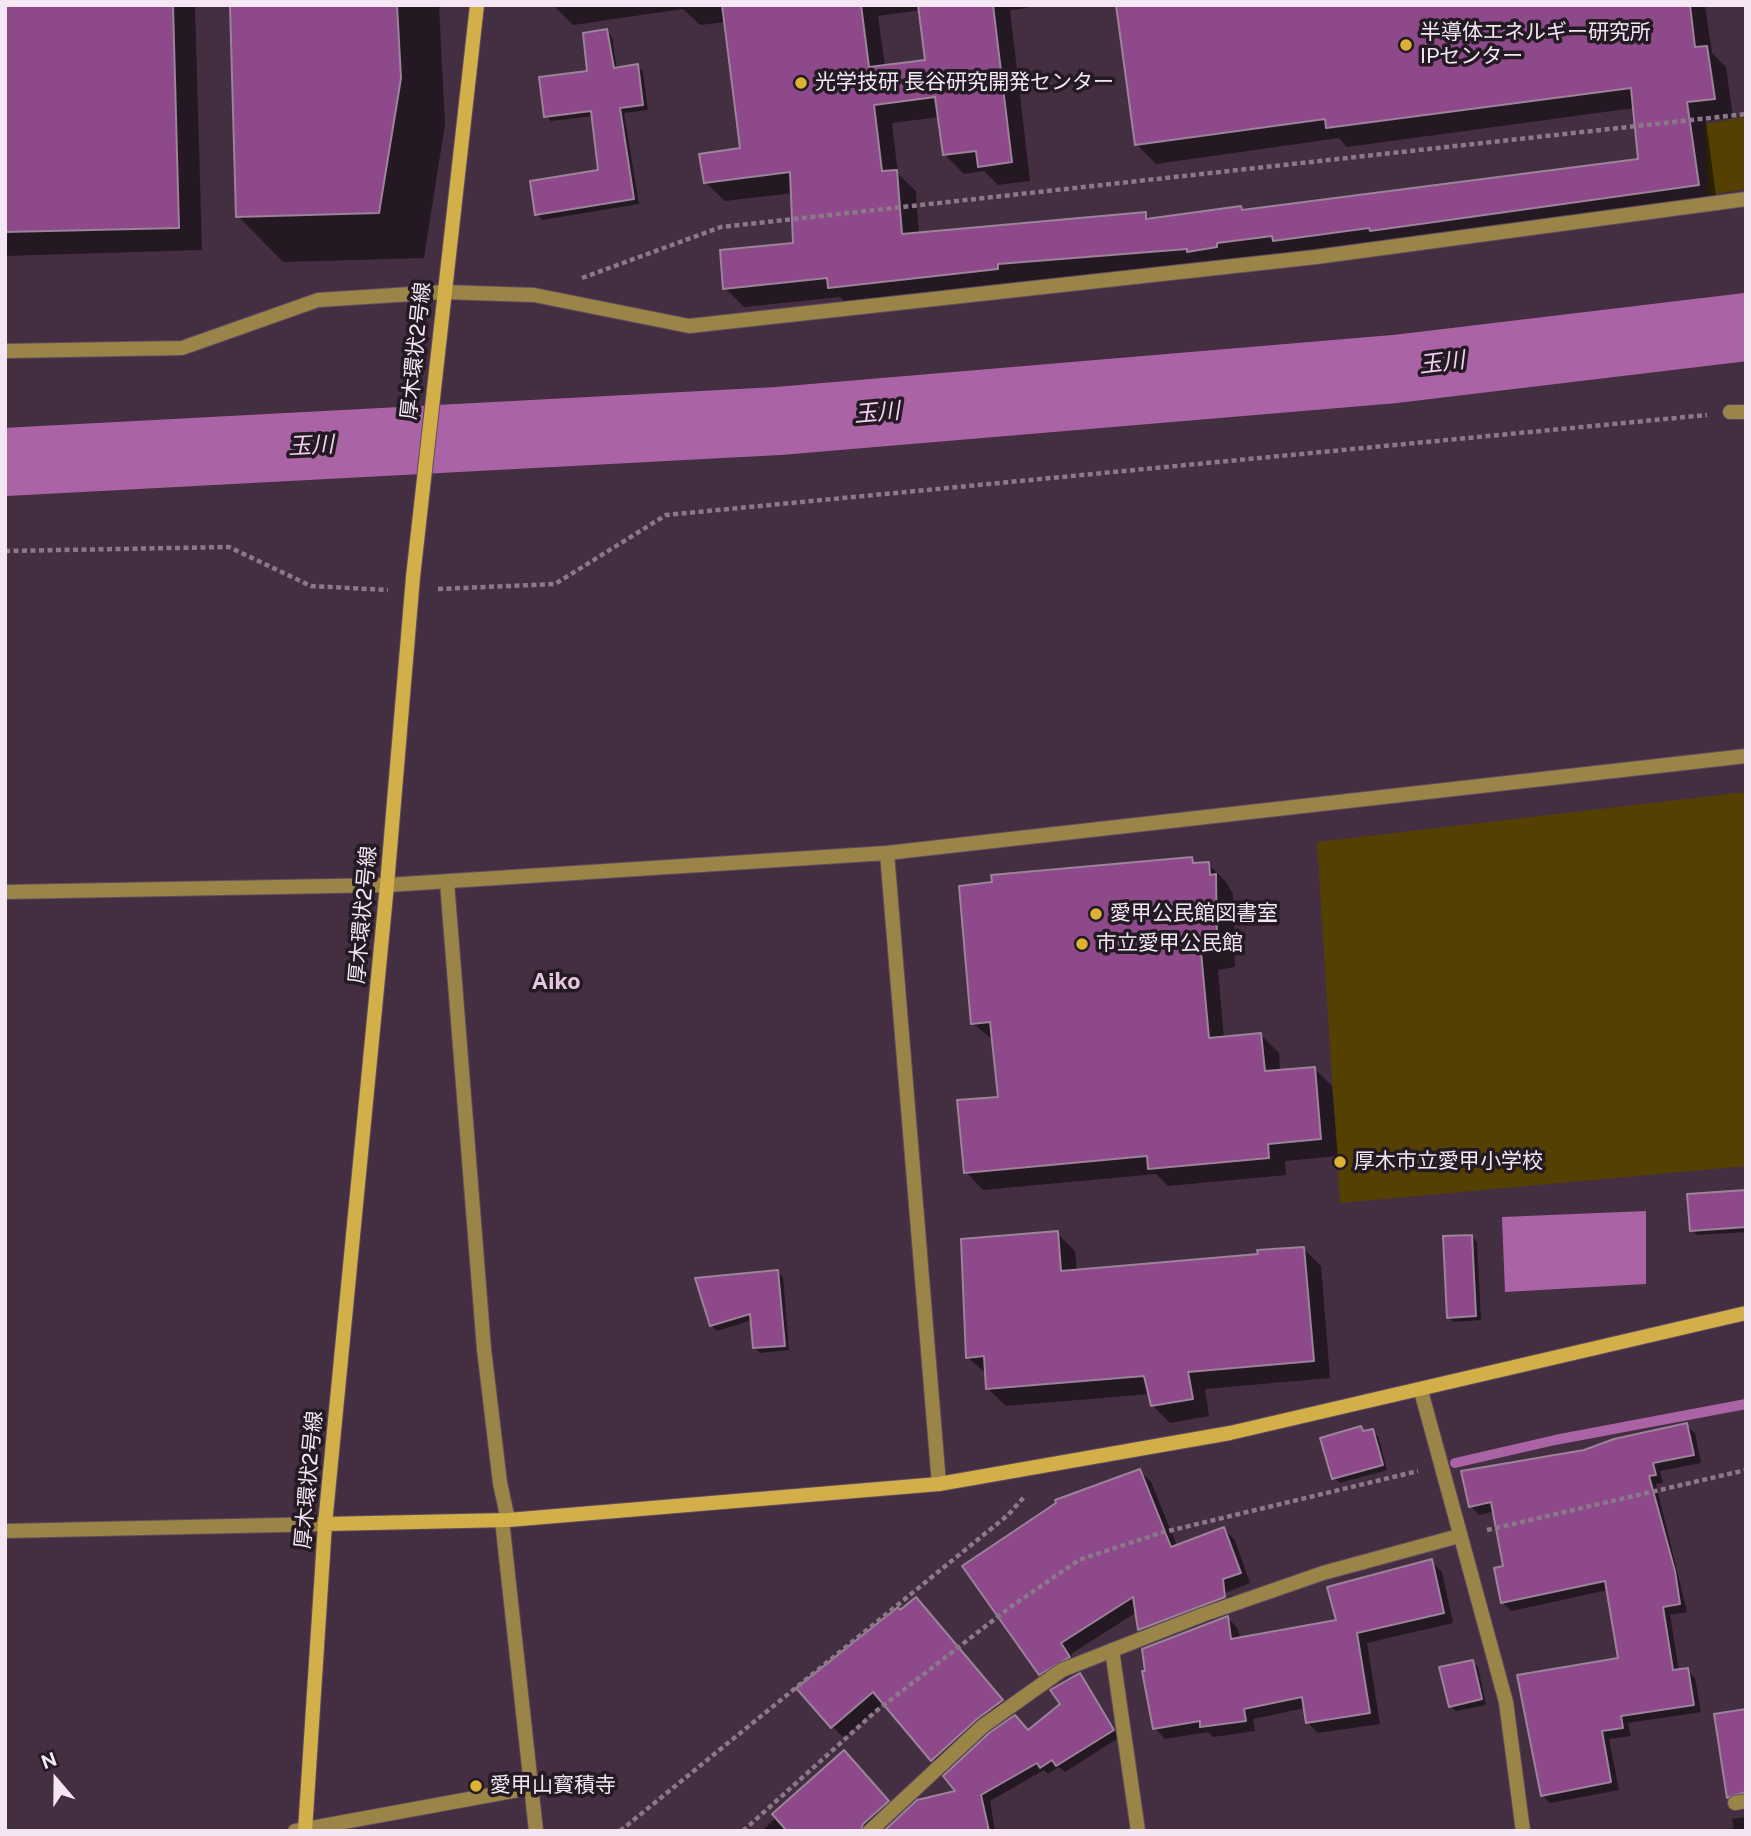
<!DOCTYPE html>
<html>
<head>
<meta charset="utf-8">
<style>
  body { margin:0 }
  #map { position:relative; width:1751px; height:1836px; overflow:hidden; background:#442e42; font-family:"Public Sans",sans-serif }
  canvas { display:block }
  .frame { position:absolute; inset:0; border:7px solid #f4e6f3; pointer-events:none }
  .north { position:absolute; left:21px; top:1745px; width:70px; height:70px; -webkit-text-stroke:5px #241a23; paint-order:stroke; rotate:340deg; font-size:19px; font-weight:700; line-height:28px; text-align:center; color:#f4e6f3 }
  .north::after { content:''; display:block; margin:auto; width:24px; height:32px; background:#f4e6f3; clip-path:polygon(50% 0,100% 100%,50% 72%,0 100%) }
</style>
</head>
<body>
<div id="map">
<canvas width="1751" height="1836"></canvas>
<div class="frame"></div>
<div class="north">N</div>
</div>
<script>
const ctx = document.querySelector('canvas').getContext('2d');
ctx.lineJoin = 'round';
function paint(path, color) { ctx.fillStyle = color; ctx.fill(path, 'evenodd'); }
const toPath = rows => new Path2D(rows.map(r => 'M' + r).join(''));
function strokePath(path, color, width, dash) { ctx.strokeStyle = color; ctx.lineWidth = width; ctx.lineCap = dash ? 'butt' : 'round'; ctx.setLineDash(dash || []); ctx.stroke(path); }
function write(font, color, halo, rows, align = 'center') {
  ctx.font = font + ' "Public Sans","Noto Sans JP",sans-serif'; ctx.lineWidth = 7; ctx.setLineDash([]); ctx.textBaseline = 'middle'; ctx.strokeStyle = halo; ctx.fillStyle = color; for (const [text, x, y, turn = 0] of rows) {
    ctx.save(); ctx.translate(x, y); ctx.rotate((+turn || 0) * Math.PI / 180); ctx.textAlign = isNaN(turn) ? turn : align; if (halo) ctx.strokeText(text, 0, 0); ctx.fillText(text, 0, 0); ctx.restore();
  }
}
paint(toPath([
  [1746,117,1746,189,1709,195,1705,124],
  [1746,792,1746,1166,1340,1203,1317,842]
]), '#544102');
paint(toPath([
  [1646,1211,1646,1284,1505,1292,1502,1217]
]), '#aa64a6');
paint(toPath([
  [5,5,195,5,202,250,5,256],
  [232,5,439,5,445,124,424,258,283,262,238,216],
  [553,5,1027,5,1027,8,1010,10,1030,181,998,185,984,171,964,174,945,155,940,117,892,123,898,174,916,191,919,234,1145,214,1151,220,1241,208,1244,211,1639,161,1634,108,1347,147,1339,138,1156,164,1137,145,1118,5,1705,5,1712,53,1726,67,1733,118,1706,121,1717,203,1206,268,1016,282,1016,288,849,307,840,297,744,307,725,288,795,245,793,193,725,201,705,182,742,149,726,22,700,25,683,9,573,25],
  [921,10,927,61,885,67,878,16],
  [607,31,612,37,617,69,638,66,643,72,648,110,624,113,639,204,542,220,537,214,600,171,594,116,551,121,546,116,589,73],
  [1192,859,1197,865,1208,864,1226,882,1233,894,1235,967,1218,970,1224,1039,1261,1035,1279,1053,1280,1071,1314,1068,1332,1086,1338,1156,1285,1161,1286,1175,1168,1186,1156,1174,983,1190,966,1172,1000,1098,994,1041,973,1023],
  [1746,1193,1746,1232,1697,1235,1692,1230],
  [1057,1233,1075,1251,1077,1272,1260,1256,1303,1248,1321,1266,1330,1378,1205,1389,1209,1416,1170,1423,1152,1405,1150,1394,1006,1406,988,1389,987,1374,967,1357],
  [1471,1236,1477,1242,1481,1320,1454,1322,1448,1317],
  [777,1272,783,1277,789,1350,760,1353,755,1348,752,1320,717,1331,711,1325],
  [1686,1425,1695,1433,1701,1463,1660,1471,1663,1483,1656,1484,1687,1612,1670,1615,1679,1671,1687,1670,1695,1678,1701,1712,1628,1723,1631,1736,1609,1739,1619,1790,1550,1803,1542,1795,1620,1660,1608,1590,1511,1611,1503,1603,1496,1570,1505,1568,1495,1511,1479,1515,1471,1506,1585,1452],
  [1361,1428,1365,1432,1372,1431,1378,1436,1387,1470,1340,1483,1334,1478],
  [1140,1471,1151,1482,1177,1546,1224,1529,1235,1540,1250,1583,1146,1625,1146,1629,1233,1595,1235,1608,1151,1640,1140,1629,1137,1612,1071,1654,1079,1668,1051,1684,1040,1673],
  [1431,1561,1442,1572,1453,1623,1367,1643,1380,1724,1318,1733,1308,1723,1305,1708,1253,1719,1255,1731,1213,1737,1208,1732,1165,1739,1155,1728,1228,1618,1238,1629,1240,1639,1339,1621],
  [916,1599,1013,1713,988,1730,944,1772,884,1703,844,1738,832,1726,901,1612],
  [1472,1662,1478,1667,1486,1705,1456,1711,1450,1706],
  [1080,1676,1120,1737,1065,1772,1059,1767,1048,1774,1044,1770,990,1801,995,1831,887,1831,959,1792,1063,1705],
  [841,1749,895,1809,864,1831,762,1831,843,1753],
  [1746,1817,1746,1831,1714,1831,1734,1828,1732,1819]
]), '#0007');
strokePath(toPath([
  [1455,1463,1555,1440,1746,1404]
]), '#aa64a6', 10);
strokePath(toPath([
  [5,462,778,421,1395,369,1746,327]
]), '#aa64a6', 68);
const building = toPath([
  [5,5,173,5,179,228,5,232,5,5],
  [230,5,397,5,401,78,379,213,236,217,230,5],
  [722,5,861,5,869,67,925,60,918,5,993,5,1012,162,978,167,976,151,943,155,935,97,874,105,882,171,897,170,902,234,1146,212,1146,219,1241,206,1242,210,1638,159,1631,88,1326,128,1325,119,1135,145,1116,5,1690,5,1695,47,1707,46,1715,99,1687,102,1699,185,1370,231,1369,228,1273,241,1272,236,1217,243,1217,247,1187,252,1187,249,998,264,998,269,828,288,827,278,723,289,720,250,793,243,790,172,704,183,699,154,740,148,722,5],
  [607,29,614,68,638,64,643,105,620,108,634,199,535,215,530,181,598,170,591,111,544,117,539,77,587,71,583,33,607,29],
  [1192,857,1193,863,1209,862,1210,875,1216,874,1217,949,1201,952,1209,1038,1261,1033,1265,1071,1315,1067,1321,1139,1268,1144,1269,1158,1148,1169,1147,1156,964,1173,957,1100,998,1097,990,1022,971,1024,959,886,992,882,991,875,1192,857],
  [1746,1190,1746,1227,1690,1231,1687,1194,1746,1190],
  [1058,1231,1061,1271,1258,1254,1257,1250,1304,1247,1314,1361,1188,1372,1193,1399,1151,1406,1144,1376,986,1389,984,1356,966,1358,961,1239,1058,1231],
  [1472,1235,1476,1316,1447,1318,1443,1236,1472,1235],
  [778,1270,785,1346,753,1348,750,1314,710,1326,695,1278,778,1270],
  [1687,1423,1694,1455,1653,1463,1656,1475,1649,1476,1675,1571,1680,1604,1663,1607,1673,1670,1688,1668,1694,1705,1621,1716,1623,1728,1602,1731,1611,1782,1541,1796,1517,1675,1618,1658,1605,1581,1501,1603,1494,1568,1503,1566,1491,1502,1469,1507,1461,1471,1584,1450,1614,1439,1687,1423],
  [1361,1426,1363,1431,1373,1429,1383,1465,1332,1479,1320,1438,1361,1426],
  [1140,1469,1171,1547,1224,1527,1241,1573,1223,1579,1225,1597,1138,1630,1133,1597,1061,1643,1070,1657,1039,1675,962,1566,1056,1503,1055,1500,1140,1469],
  [1432,1559,1444,1613,1357,1633,1370,1713,1306,1723,1302,1697,1244,1709,1246,1721,1200,1727,1200,1721,1153,1729,1142,1671,1145,1671,1142,1649,1228,1616,1231,1639,1336,1620,1327,1587,1432,1559],
  [916,1597,1003,1700,977,1719,931,1761,873,1692,831,1728,796,1688,898,1607,900,1610,916,1597],
  [1473,1660,1482,1699,1449,1707,1439,1667,1473,1660],
  [1080,1673,1114,1730,1056,1766,1052,1760,1040,1768,1037,1763,981,1795,989,1831,884,1831,917,1800,955,1791,943,1776,989,1733,1015,1715,1028,1730,1060,1704,1050,1690,1080,1673],
  [1746,1709,1746,1792,1727,1798,1714,1714,1746,1709],
  [844,1750,889,1801,863,1824,861,1831,787,1831,772,1814,844,1750]
]);
paint(building, '#8d498a');
strokePath(building, '#9c829a', 2);
const lane = toPath([
  [447,882,484,1349,500,1483,508,1520],
  [1112,1650,1138,1831],
  [295,1831,529,1788]
]);
const street = toPath([
  [5,351,182,348,318,300,443,292,534,295,689,326,1316,257,1746,199],
  [1730,412,1746,412],
  [887,853,939,1484],
  [5,892,387,885,887,853,1746,756],
  [1421,1391,1506,1702,1523,1831],
  [502,1520,536,1831],
  [5,1531,325,1524],
  [1735,1803,1746,1801],
  [870,1831,983,1726,1062,1670,1202,1615,1323,1573,1459,1536]
]);
const secondary = toPath([
  [325,1524,508,1520,939,1484,1230,1433,1746,1313],
  [305,1831,325,1524,387,885,413,577,477,5]
]);
strokePath(lane, '#604b5e', 16);
strokePath(street, '#604b5e', 16);
strokePath(secondary, '#604b5e', 16);
strokePath(toPath([
  [582,278,721,227,1746,114],
  [5,551,229,547,311,586,388,590],
  [438,589,555,584,666,515,1707,415],
  [1487,1530,1746,1470],
  [620,1831,1008,1515,1024,1497],
  [743,1831,875,1712,1009,1608,1079,1560,1160,1533,1418,1471]
]), '#8b7889', 4.5, [5, 3.5]);
strokePath(lane, '#9a8448', 14);
strokePath(street, '#9a8448', 14);
strokePath(secondary, '#d2af48', 14);
for (const [x, y, r, color] of [
  [1406,45,7,"#dbb233"],
  [801,83,7,"#dbb233"],
  [1096,914,7,"#dbb233"],
  [1082,944,7,"#dbb233"],
  [1340,1162,7,"#dbb233"],
  [476,1786,7,"#dbb233"]
]) { const dot = new Path2D(); dot.arc(x, y, r, 0, 2 * Math.PI); ctx.fillStyle = color; ctx.fill(dot); strokePath(dot, '#241a23', 2.5); }
write('21px', '#f4e6f3', '#241a23', [
  ["半導体エネルギー研究所",1420,33],
  ["IPセンター",1420,57],
  ["光学技研 長谷研究開発センター",815,83],
  ["愛甲公民館図書室",1110,914],
  ["市立愛甲公民館",1096,944],
  ["厚木市立愛甲小学校",1354,1162],
  ["愛甲山寳積寺",490,1786]
], 'left');
write('21px', '#f4e6f3', '#241a23', [
  ["厚木環状2号線",416,351,-84],
  ["厚木環状2号線",363,915,-85],
  ["厚木環状2号線",309,1480,-85]
]);
write('italic 23px', '#f5cef1', '#241a23', [
  ["玉川",1442,363,-7],
  ["玉川",877,413,-5],
  ["玉川",311,446,-3]
]);
write('bold 23px', '#e3c7e0', '#241a23', [
  ["Aiko",556,982]
]);
</script>
</body>
</html>
